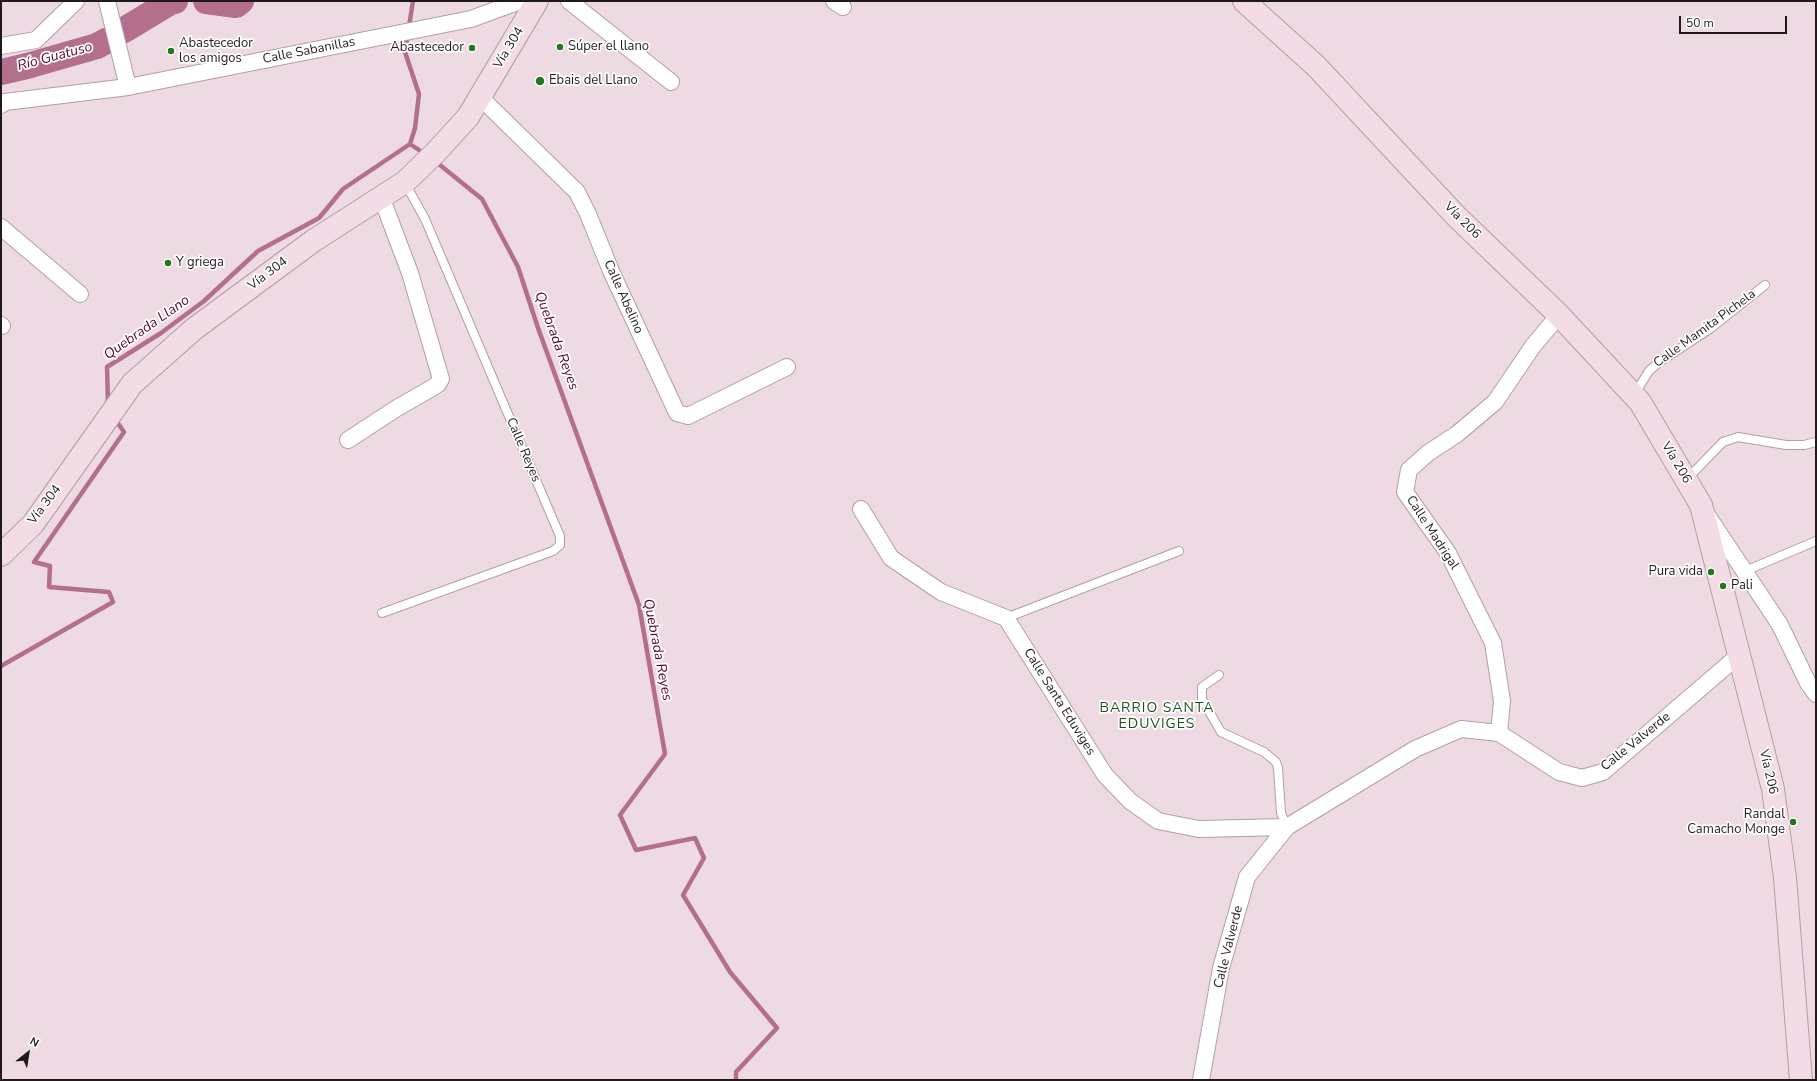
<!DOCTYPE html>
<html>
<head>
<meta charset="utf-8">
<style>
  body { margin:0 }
  #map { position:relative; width:1817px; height:1081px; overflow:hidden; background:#eedae2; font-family:"Nunito Sans",sans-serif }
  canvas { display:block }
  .frame { position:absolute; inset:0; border:2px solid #211a1c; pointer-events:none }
  .north { position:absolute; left:8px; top:1033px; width:40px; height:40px; -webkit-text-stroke:3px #fff; paint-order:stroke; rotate:30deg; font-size:11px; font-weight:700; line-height:16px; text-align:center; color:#211a1c }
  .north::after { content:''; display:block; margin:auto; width:14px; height:18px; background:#211a1c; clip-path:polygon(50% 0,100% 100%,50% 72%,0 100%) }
  .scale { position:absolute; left:1679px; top:16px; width:108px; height:18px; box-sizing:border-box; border:2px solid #211a1c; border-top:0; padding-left:5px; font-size:12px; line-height:14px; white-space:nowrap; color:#211a1c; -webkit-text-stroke:3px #fff; paint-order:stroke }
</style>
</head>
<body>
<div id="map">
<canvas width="1817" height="1081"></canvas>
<div class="frame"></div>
<div class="north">N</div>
<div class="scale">50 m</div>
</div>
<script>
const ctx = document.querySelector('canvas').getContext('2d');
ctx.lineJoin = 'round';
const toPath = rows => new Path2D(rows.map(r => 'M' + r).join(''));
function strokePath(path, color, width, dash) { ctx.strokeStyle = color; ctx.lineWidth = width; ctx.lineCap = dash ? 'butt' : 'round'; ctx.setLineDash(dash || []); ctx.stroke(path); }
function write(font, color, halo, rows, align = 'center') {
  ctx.font = font + ' "Nunito Sans",sans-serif'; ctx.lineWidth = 3.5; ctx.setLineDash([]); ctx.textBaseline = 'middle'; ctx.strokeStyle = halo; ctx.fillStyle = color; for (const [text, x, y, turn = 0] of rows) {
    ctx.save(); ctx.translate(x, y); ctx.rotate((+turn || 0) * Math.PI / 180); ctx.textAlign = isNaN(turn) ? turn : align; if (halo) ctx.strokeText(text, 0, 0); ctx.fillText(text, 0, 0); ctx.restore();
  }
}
strokePath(toPath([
  [410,144,425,154],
  [435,161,482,199,518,267,538,328,639,605,665,754,620,815,636,850,695,838,704,858,683,895,730,972,777,1028,736,1072,736,1080],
  [108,404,107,367,161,333,204,301,258,251,319,218,343,189,410,144,415,128,419,94,405,52,413,1],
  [1,666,113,602,109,592,49,587,50,566,34,562,124,432,115,419]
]), '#b46f8c', 4.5);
strokePath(toPath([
  [206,1,236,5,241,1],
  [124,30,172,1,175,1],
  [1,72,27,66,97,46,108,40]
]), '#b46f8c', 26);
const lane = toPath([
  [1634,395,1649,371,1658,363,1711,328,1765,285],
  [1687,479,1723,442,1738,437,1786,445,1804,445,1816,442],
  [1745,571,1816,541],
  [382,613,553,551,560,545,560,536,545,501,425,219,405,183],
  [1006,618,1179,551],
  [1219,675,1202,687,1202,699,1221,732,1264,752,1276,762,1278,768,1281,813,1287,827]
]);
const street = toPath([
  [107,1,128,87],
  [569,1,671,82],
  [834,1,843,7],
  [1,46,36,40,76,1],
  [480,97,577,192,588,214,611,271,677,413,688,416,787,367],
  [1,105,5,102,128,87,471,19,520,1],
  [1,227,80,294],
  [1,325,2,326],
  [348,440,397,408,432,388,438,384,441,379,410,273,382,199],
  [861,509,891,558,941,592,1006,618,1105,775,1130,801,1158,821,1199,829,1287,827],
  [1707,515,1780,625,1808,683,1816,694],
  [1499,733,1502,701,1493,643,1448,553,1405,492,1409,470,1428,453,1457,434,1495,402,1533,346,1559,315],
  [1201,1080,1221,968,1247,877,1287,827,1415,749,1461,729,1499,733,1559,772,1582,778,1603,772,1738,656]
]);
const secondary = toPath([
  [1244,1,1316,66,1456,216,1559,315,1640,402,1701,505,1773,789,1785,878,1801,1080],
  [1,555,33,524,132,384,194,329,313,241,405,182,436,152,468,117,537,1]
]);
strokePath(lane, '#b29fa6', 10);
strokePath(street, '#b29fa6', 18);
strokePath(secondary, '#b29fa6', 24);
strokePath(lane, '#fff', 8);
strokePath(street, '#fff', 16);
strokePath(secondary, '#f4dce6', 22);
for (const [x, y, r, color] of [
  [560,47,4,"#272"],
  [472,48,4,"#272"],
  [171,51,4,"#272"],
  [540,81,5,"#272"],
  [168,263,4,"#272"],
  [1711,572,4,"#272"],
  [1723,586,4,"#272"],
  [1793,822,4,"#272"]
]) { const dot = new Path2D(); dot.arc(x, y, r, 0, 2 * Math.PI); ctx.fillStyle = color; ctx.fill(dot); strokePath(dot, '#fff', 1.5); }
write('13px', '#211a1c', '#fff', [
  ["Abastecedor",179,44],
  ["los amigos",179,59],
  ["Súper el llano",568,47],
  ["Abastecedor",464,48,"right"],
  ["Ebais del Llano",549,81],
  ["Y griega",176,263],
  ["Pura vida",1703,572,"right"],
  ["Pali",1731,586],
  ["Randal",1785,815,"right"],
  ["Camacho Monge",1785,830,"right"]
], 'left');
write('13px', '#211a1c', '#fff', [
  ["Vía 304",509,48,-59],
  ["Calle Sabanillas",309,51,-11],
  ["Vía 206",1462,221,45],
  ["Vía 304",268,274,-37],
  ["Calle Abelino",623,297,66],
  ["Calle Mamita Pichela",1705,329,-36],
  ["Calle Reyes",523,450,67],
  ["Vía 206",1676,463,59],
  ["Vía 304",45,505,-53],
  ["Calle Madrigal",1432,533,57],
  ["Calle Santa Eduviges",1059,702,58],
  ["Calle Valverde",1636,742,-39],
  ["Vía 206",1768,772,77],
  ["Calle Valverde",1229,947,-76]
]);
write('italic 14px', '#580033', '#fff', [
  ["Río Guatuso",55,57,-15],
  ["Quebrada Llano",147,328,-35],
  ["Quebrada Reyes",556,341,70],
  ["Quebrada Reyes",657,650,79]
]);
ctx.letterSpacing = '1px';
write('14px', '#1b4f1a', '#fff', [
  ["BARRIO SANTA",1157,709],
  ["EDUVIGES",1157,725]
]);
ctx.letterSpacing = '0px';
</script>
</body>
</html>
